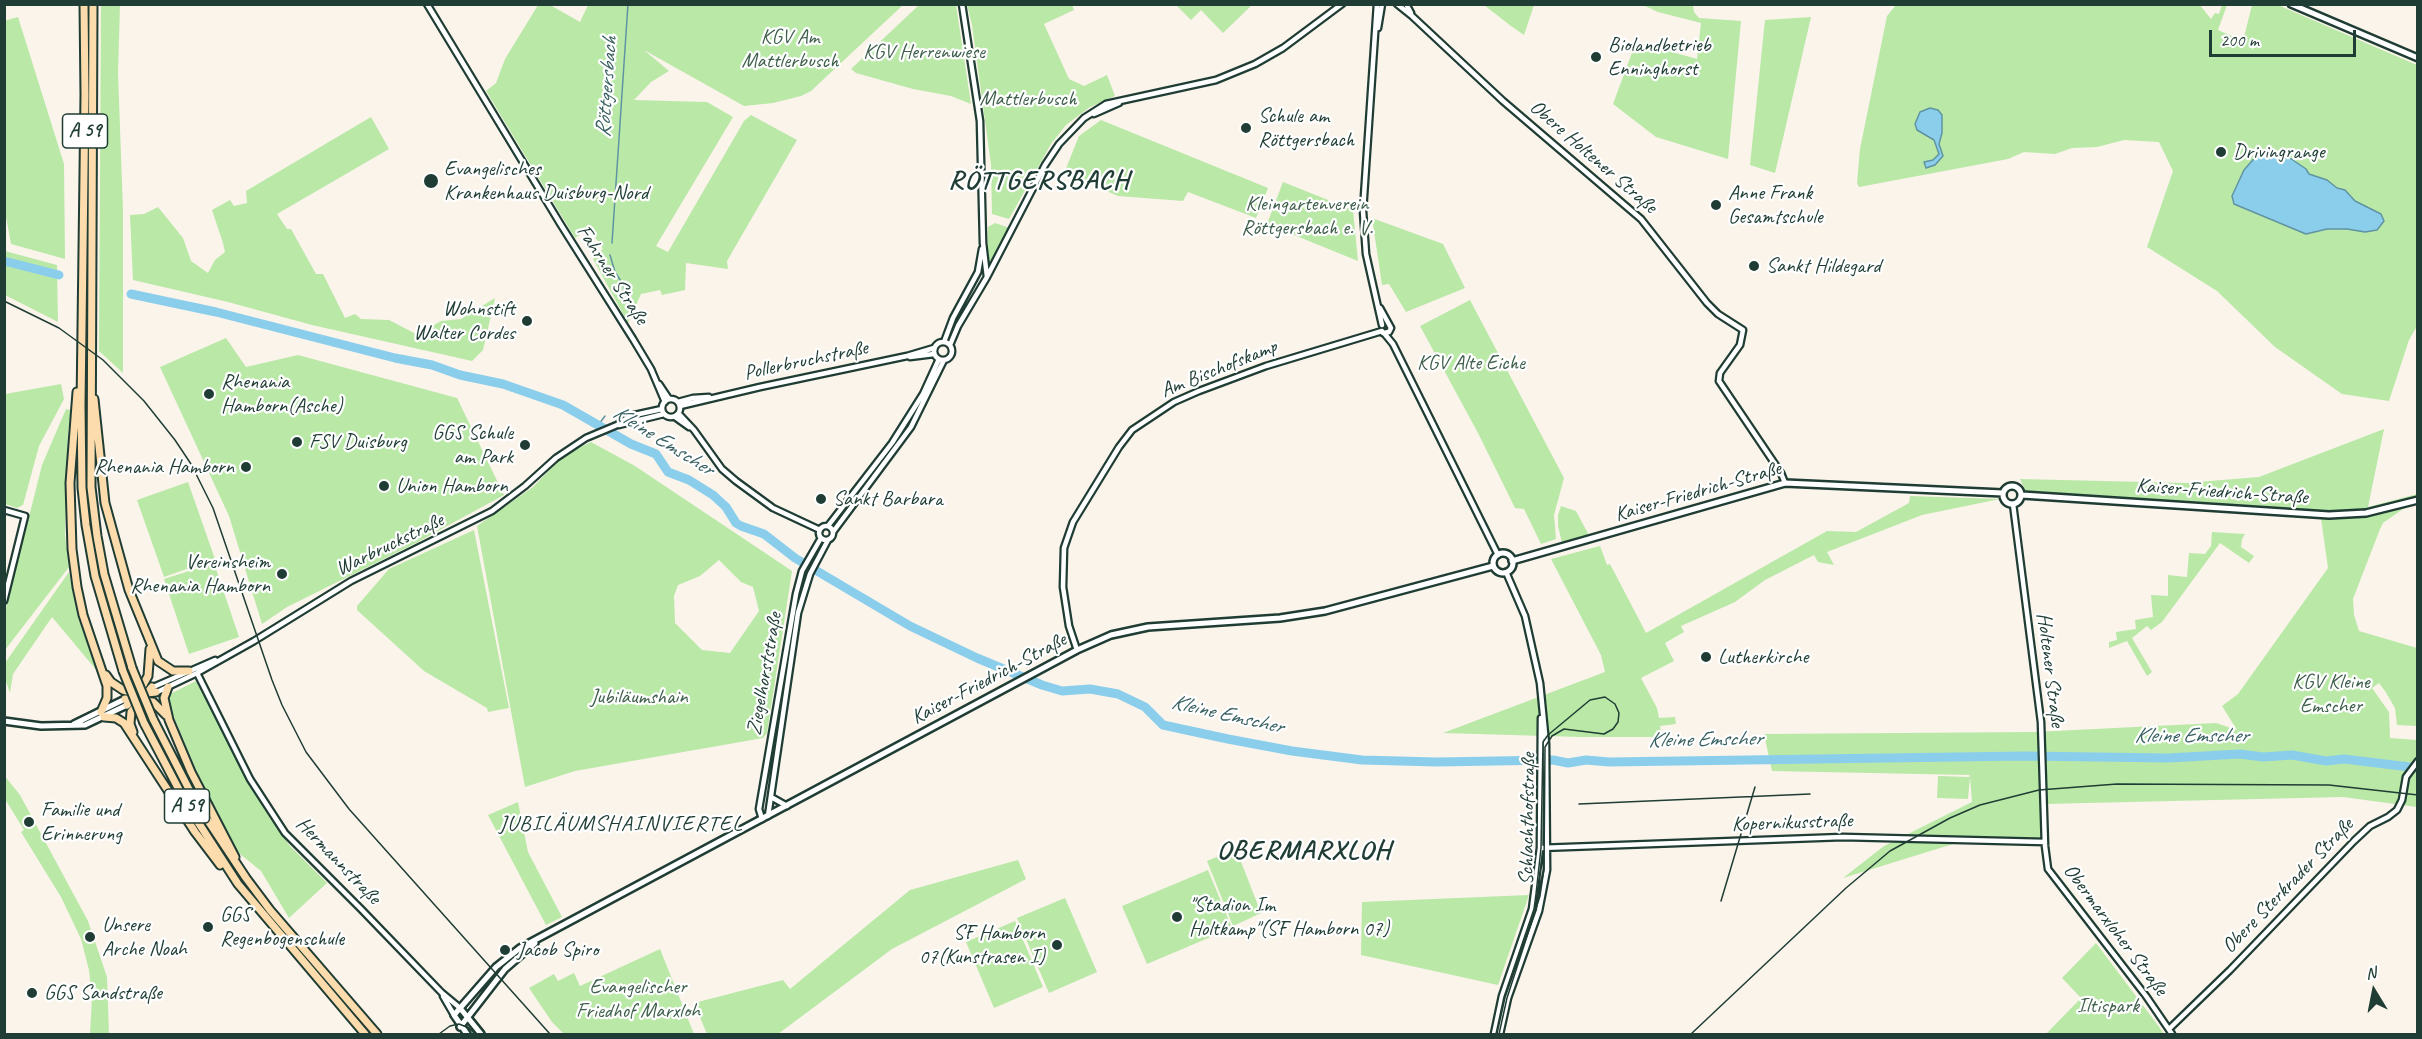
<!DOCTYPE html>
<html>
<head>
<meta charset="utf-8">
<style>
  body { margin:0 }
  #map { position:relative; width:2422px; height:1039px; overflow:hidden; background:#faf4eb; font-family:Caveat,sans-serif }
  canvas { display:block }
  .frame { position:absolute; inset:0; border:6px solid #1f3d34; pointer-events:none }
  .north { position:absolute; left:2344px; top:961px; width:60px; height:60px; -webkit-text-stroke:4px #fff; paint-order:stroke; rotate:350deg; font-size:16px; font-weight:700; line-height:24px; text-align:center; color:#1f3d34 }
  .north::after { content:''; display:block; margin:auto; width:21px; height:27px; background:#1f3d34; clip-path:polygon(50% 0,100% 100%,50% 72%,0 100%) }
  .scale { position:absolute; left:2209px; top:30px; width:147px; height:27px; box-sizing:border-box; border:3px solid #1f3d34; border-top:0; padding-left:8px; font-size:18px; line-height:21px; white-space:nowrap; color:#1f3d34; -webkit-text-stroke:4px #fff; paint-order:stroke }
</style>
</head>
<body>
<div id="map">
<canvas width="2422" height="1039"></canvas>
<div class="frame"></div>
<div class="north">N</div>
<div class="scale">200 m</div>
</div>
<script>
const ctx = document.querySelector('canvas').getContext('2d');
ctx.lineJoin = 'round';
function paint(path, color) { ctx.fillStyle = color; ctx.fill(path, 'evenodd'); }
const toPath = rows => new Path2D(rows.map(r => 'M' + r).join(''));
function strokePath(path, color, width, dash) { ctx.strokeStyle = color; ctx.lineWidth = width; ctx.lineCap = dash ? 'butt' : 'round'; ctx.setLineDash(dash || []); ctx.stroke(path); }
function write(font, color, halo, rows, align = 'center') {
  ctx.font = font + ' Caveat,sans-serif'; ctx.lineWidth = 4.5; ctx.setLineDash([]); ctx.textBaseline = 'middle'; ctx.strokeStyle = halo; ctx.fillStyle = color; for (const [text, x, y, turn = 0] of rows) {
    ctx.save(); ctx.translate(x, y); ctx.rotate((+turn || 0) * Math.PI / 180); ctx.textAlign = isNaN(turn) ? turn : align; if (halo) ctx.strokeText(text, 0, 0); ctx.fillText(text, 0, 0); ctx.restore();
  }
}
paint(toPath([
  [2199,4,2211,19,2215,13,2219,14,2222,5,2227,5,2218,30,2243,41,2252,5,2278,5,2417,65,2417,326,2409,340,2389,401,2342,394,2275,347,2217,291,2147,247,2173,171,2159,142,2124,140,2097,147,2072,148,2055,154,2024,152,2008,159,1859,187,1857,183,1860,149,1887,16,1896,5],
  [101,5,120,5,118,73,123,210,123,373,99,351],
  [538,5,550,5,580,22,588,5,903,5,811,91,801,96,773,103,744,106,644,50,669,71,651,82,634,100,707,102,733,117,656,246,668,252,744,121,751,115,797,140,727,261,728,269,686,263,685,290,662,295,660,290,641,294,628,323,592,257,603,249,589,228,575,238,486,91,496,83,505,59],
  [919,5,956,5,971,104,951,96,913,89,856,73,851,69],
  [967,5,1072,5,1074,10,1044,24,1069,79,1084,86,1107,75,1115,96,1090,107,1066,125,1051,144,1009,219,992,214,991,165,972,25],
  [1176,5,1252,5,1223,33,1201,10,1191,20],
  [1484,5,1534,5,1524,35,1511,26],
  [1643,5,1693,5,1694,12,1699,18,1741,21,1728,159,1656,137,1613,104,1636,42,1697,59,1701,23,1658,12],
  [18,17,64,164,65,259,11,244,4,206,4,21],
  [1811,17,1775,173,1750,165,1765,20],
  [371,117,389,149,277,214,287,229,291,229,316,274,323,274,345,318,355,314,361,319,389,320,414,333,420,333,441,321,461,319,495,298,483,350,472,361,312,325,228,302,133,280,130,215,144,214,158,207,183,238,191,261,208,273,215,260,225,252,223,243,212,210,230,200,234,206,247,203,246,191],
  [1101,120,1268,188,1256,218,1188,192,1183,201,1118,196,1079,179,1065,171,1079,136],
  [1283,182,1353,210,1358,261,1267,224],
  [1372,218,1443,244,1465,288,1406,312,1389,284,1382,285],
  [995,223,1010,228,989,264,987,249,988,227],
  [5,251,57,265,58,322,5,295],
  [1470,300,1564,478,1554,515,1556,539,1541,544,1524,509,1515,508,1478,433,1420,326],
  [226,338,246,367,298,355,457,398,504,495,416,543,287,607,262,624,229,516,160,367],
  [61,384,64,399,39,446,23,505,17,508,5,504,5,394],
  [66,409,71,410,68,432,65,535,69,567,5,650,5,612,42,465],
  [2384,429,2368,507,2417,494,2416,500,2383,523,2380,529,2353,599,2354,615,2359,631,2417,648,2417,726,2397,725,2395,708,2385,691,2379,683,2372,688,2389,712,2390,738,2417,740,2417,807,2343,797,2044,804,2045,842,1966,840,1843,878,1884,846,1972,802,1970,777,1968,799,1937,798,1938,776,1969,777,1970,775,1772,771,1764,734,2034,732,2216,723,2237,730,2222,706,2238,694,2328,568,2320,511,2026,492,2020,479,2186,483,2259,477],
  [591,442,635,466,792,571,767,733,763,738,575,771,525,787,477,526,533,487,563,456],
  [719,560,741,582,753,587,759,611,730,653,702,650,675,623,674,596,678,585,700,576],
  [188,482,215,559,164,577,137,500],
  [1910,496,2000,499,1922,515,1827,552,1834,565,1818,562,1814,555,1765,580,1735,602,1681,626,1684,632,1665,643,1674,661,1641,678,1657,708,1659,718,1675,717,1676,724,1660,726,1662,737,1580,737,1443,733,1605,672,1601,655,1551,559,1600,546,1607,565,1610,564,1646,633,1827,531,1856,532,1909,503],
  [1561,506,1576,511,1591,539,1563,547,1558,526,1558,515],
  [474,530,509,708,488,712,487,708,424,671,357,610,357,606,389,569],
  [2212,532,2245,534,2242,539,2241,547,2254,556,2249,563,2220,543,2162,622,2151,630,2147,626,2132,638,2152,672,2147,676,2127,641,2109,648,2109,642,2117,640,2116,632,2136,629,2135,620,2153,617,2151,595,2168,596,2168,575,2187,577,2189,553,2205,554,2211,546],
  [214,563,239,637,189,654,164,579],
  [69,572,75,603,98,672,52,617,13,674,10,693,5,679,5,663],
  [196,681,268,815,290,846,327,883,289,918,261,871,234,849,206,794,171,710,168,695],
  [4,775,20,795,88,921,107,977,109,1034,90,1034,92,997,89,970,81,939,61,897,21,832,24,830,5,799],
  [518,802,528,852,562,917,546,925,488,815],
  [1236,849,1261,913,1233,926,1207,861],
  [1018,860,1026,879,892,949,778,1034,707,1034,694,1003,783,980,790,989,910,890],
  [1208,870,1232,928,1147,964,1122,906],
  [1529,895,1498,985,1361,955,1362,902],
  [1065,898,1097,972,1049,993,1017,918],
  [1015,921,1043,987,994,1008,966,942],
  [2096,943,2157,1024,2164,1034,2046,1034,2081,998,2062,978],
  [660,949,694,1034,564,1034,552,1022,529,988,554,974,558,981,574,973,580,986]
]), '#bae8a7');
const water = toPath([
  [1930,108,1938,110,1942,115,1942,133,1939,144,1943,156,1935,165,1926,168,1924,162,1933,160,1939,154,1934,140,1917,130,1915,124,1920,112,1930,108],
  [2269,150,2279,158,2290,158,2306,169,2309,174,2327,180,2337,188,2345,190,2355,201,2381,214,2384,221,2377,230,2365,232,2347,229,2327,229,2306,234,2234,204,2232,196,2244,170,2258,154,2269,150]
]);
paint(water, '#8bceec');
strokePath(water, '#6094a2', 1.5);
strokePath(toPath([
  [612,243,628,4],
  [610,255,615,272,624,286,623,302],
  [599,424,605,416]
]), '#6094a2', 1.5);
strokePath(toPath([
  [4,261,59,275],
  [131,294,216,312,395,358,432,365,460,375,503,384,563,405,631,444,656,454,668,472,689,480,713,495,726,507,736,523,741,526,764,534,795,558,910,626,977,658,1042,685,1062,691,1090,689,1118,694,1145,707,1163,725,1228,739,1292,751,1362,760,1437,762,1553,760,1568,763,1586,760,1609,762,2025,756,2168,758,2240,754,2263,757,2292,755,2326,761,2344,759,2418,768]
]), '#8bceec', 9);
const tertiary = toPath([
  [427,4,561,225,633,339,651,369,665,402],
  [962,4,980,121,983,243,987,277],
  [1377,4,1363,211,1366,254,1382,325],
  [1397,4,1412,16,1503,101,1641,219,1707,303,1718,314,1743,330,1740,345,1720,373,1719,381,1781,473,1785,483],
  [1406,4,1411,13],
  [1378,28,1382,4],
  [1094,114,1119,103],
  [1380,308,1391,328,1389,332,1383,333],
  [1384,333,1393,344,1498,555],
  '934 351a9 9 0 1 1 18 0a9 9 0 1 1-18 0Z',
  [944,342,953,318,978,272,982,249],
  [950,345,958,326,987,277,1045,165,1059,144,1084,118,1106,104,1216,80,1255,64,1283,48,1342,4],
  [910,357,934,354],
  [659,384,669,399],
  '662 408a9 9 0 1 1 18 0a9 9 0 1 1-18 0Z',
  [678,402,693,398,709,397],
  [680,406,760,387,907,356,934,348],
  [679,414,694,430,722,469,736,481,773,508,820,530],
  [675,417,689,427],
  [619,425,664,414],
  [2013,504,2041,722,2045,846,2048,869,2146,996,2172,1034],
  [4,510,25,516,4,601],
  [828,526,892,443,923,394,939,359],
  '819 533a7 7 0 1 1 14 0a7 7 0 1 1-14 0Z',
  [833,532,911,427,944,360],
  [1077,650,1069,626,1063,587,1064,548,1073,522,1119,447,1132,430,1174,402,1199,391,1266,366,1382,331],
  [197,673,250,779,285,833,361,909,442,993,460,1008],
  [151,688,215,660],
  [155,693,197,673,254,641,351,581,492,511,525,486,556,458,586,438,617,425,630,416,662,409],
  [771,797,787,806],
  [768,816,798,613,810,574,828,540],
  [762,819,759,809,796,594,802,571,821,538],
  [1540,848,1843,837,2045,842],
  [443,996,454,1015],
  [2169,1029,2230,970,2354,841,2370,826,2388,817,2397,810,2402,800,2406,777,2418,761],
  [1494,1034,1502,996,1532,909,1540,848,1541,718],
  [1500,1034,1508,998,1539,911,1547,870,1546,744,1540,683,1525,616,1506,572]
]);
const secondary = toPath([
  [2291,4,2418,58],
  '2003 495a9 9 0 1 1 18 0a9 9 0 1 1-18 0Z',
  [2022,495,2329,515,2366,513,2418,500],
  '1493 563a10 10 0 1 1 20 0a10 10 0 1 1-20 0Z',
  [1512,561,1785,483,2003,493],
  [4,721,41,726,85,725,127,705],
  [74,724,125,699],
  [460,1008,481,1034],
  [460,1027,505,969,535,943],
  [467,1034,454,1015,496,967,520,948,1077,650,1111,635,1148,627,1280,618,1325,611,1493,566]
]);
const motorway = toPath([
  [84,4,85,95,81,405,82,488,86,525,95,576,123,671],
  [93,4,91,487,97,536,104,574,132,668],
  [77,392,70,483,72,549,77,587,83,615,107,686,107,698,101,712],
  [94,399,105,503,129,590,158,661,173,671,189,671],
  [106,675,111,682,123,690,138,694,156,692],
  [168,687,164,698,169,720,191,772,235,857],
  [125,699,153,702,166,715],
  [127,705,138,694,148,676,150,649],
  [104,717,116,718,124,723,195,832,220,865],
  [153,719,195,801,246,878,270,910,377,1034],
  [144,723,187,805,238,884,365,1034],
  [133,732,130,724,131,712,152,687]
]);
strokePath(tertiary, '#1f3d34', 9);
strokePath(secondary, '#1f3d34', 10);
strokePath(motorway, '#1f3d34', 11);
strokePath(tertiary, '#fff', 4.5);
strokePath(secondary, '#fff', 5);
strokePath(motorway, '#fcdcac', 7);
strokePath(toPath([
  [439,1034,450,1026,459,1024,469,1028,475,1034],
  [1496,1034,1504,997,1534,909,1536,894,1541,848,1543,742,1548,735,1590,700,1605,697,1615,704,1619,713,1618,722,1613,729,1604,734,1564,729,1552,736,1545,747,1544,869,1540,896,1507,998,1499,1034]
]), '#1f3d34', 1.5);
strokePath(toPath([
  [4,301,59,328,103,360,144,401,175,440,191,464,213,508,272,680,282,705,306,752,349,809,550,1034],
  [1579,804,1810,794],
  [1721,901,1755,787],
  [1691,1034,1846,888,1890,851,1950,818,1980,805,2039,790,2117,784,2329,785,2418,795]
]), '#1f3d34', 1.5);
const motorwayBridge = toPath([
  [132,668,153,719],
  [123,671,144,723]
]);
strokePath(motorwayBridge, '#1f3d34', 11, []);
strokePath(motorwayBridge, '#fcdcac', 7);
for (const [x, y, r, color] of [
  [1596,57,6,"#1f3d34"],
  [1246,128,6,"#1f3d34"],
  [2221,152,6,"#1f3d34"],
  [431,181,8,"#1f3d34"],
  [1716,205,6,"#1f3d34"],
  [1754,266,6,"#1f3d34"],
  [527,321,6,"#1f3d34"],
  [209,394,6,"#1f3d34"],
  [297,442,6,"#1f3d34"],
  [525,445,6,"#1f3d34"],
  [246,467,6,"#1f3d34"],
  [384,486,6,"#1f3d34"],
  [821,499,6,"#1f3d34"],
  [282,574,6,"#1f3d34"],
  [1706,657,6,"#1f3d34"],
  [29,822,6,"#1f3d34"],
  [1177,917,6,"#1f3d34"],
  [208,927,6,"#1f3d34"],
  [90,937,6,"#1f3d34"],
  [1057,945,6,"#1f3d34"],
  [505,950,6,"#1f3d34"],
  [32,993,6,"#1f3d34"]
]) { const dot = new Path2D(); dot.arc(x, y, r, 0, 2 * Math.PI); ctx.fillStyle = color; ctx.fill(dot); strokePath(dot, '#fff', 2); }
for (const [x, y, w] of [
  [85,131,45],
  [187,806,45]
]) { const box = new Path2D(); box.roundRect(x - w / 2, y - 17, w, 34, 4.5); ctx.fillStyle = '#fff'; ctx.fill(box); strokePath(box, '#1f3d34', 1.5); }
write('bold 20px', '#1f3d34', null, [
  ["A 59",85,131],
  ["A 59",187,806]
]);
write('21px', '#3e5f4b', '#fff', [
  ["KGV Am",790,37],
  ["Mattlerbusch",790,61],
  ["KGV Herrenwiese",924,52],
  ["Mattlerbusch",1028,99],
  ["Kleingartenverein",1307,204],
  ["Röttgersbach e. V.",1307,228],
  ["KGV Alte Eiche",1471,363],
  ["KGV Kleine",2331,682],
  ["Emscher",2331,706],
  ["Jubiläumshain",639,697],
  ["Evangelischer",638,987],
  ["Friedhof Marxloh",638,1011],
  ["Iltispark",2108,1006]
]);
write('21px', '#1f3d34', '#fff', [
  ["Biolandbetrieb",1608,45],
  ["Enninghorst",1608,69],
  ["Schule am",1258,116],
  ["Röttgersbach",1258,140],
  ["Drivingrange",2233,152],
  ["Evangelisches",444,169],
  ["Krankenhaus Duisburg-Nord",444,193],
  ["Anne Frank",1728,193],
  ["Gesamtschule",1728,217],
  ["Sankt Hildegard",1766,266],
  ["Wohnstift",515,309,"right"],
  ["Walter Cordes",515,333,"right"],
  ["Rhenania",221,382],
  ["Hamborn(Asche)",221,406],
  ["GGS Schule",513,433,"right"],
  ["am Park",513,457,"right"],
  ["FSV Duisburg",309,442],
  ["Rhenania Hamborn",234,467,"right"],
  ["Union Hamborn",396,486],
  ["Sankt Barbara",833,499],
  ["Vereinsheim",270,562,"right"],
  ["Rhenania Hamborn",270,586,"right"],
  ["Lutherkirche",1718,657],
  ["Familie und",41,810],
  ["Erinnerung",41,834],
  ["\"Stadion Im",1189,905],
  ["Holtkamp\"(SF Hamborn 07)",1189,929],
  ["GGS",220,915],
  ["Regenbogenschule",220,939],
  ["Unsere",102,925],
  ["Arche Noah",102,949],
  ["SF Hamborn",1045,933,"right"],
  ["07(Kunstrasen I)",1045,957,"right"],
  ["Jacob Spiro",517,950],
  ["GGS Sandstraße",44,993]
], 'left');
write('21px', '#1f3d34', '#fff', [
  ["Obere Holtener Straße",1593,157,41],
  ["Fahrner Straße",612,275,57],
  ["Pollerbruchstraße",806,361,-12],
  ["Am Bischofskamp",1219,369,-22],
  ["Kaiser-Friedrich-Straße",1698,492,-16],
  ["Kaiser-Friedrich-Straße",2222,492,4],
  ["Warbruckstraße",390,545,-26],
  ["Holtener Straße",2050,670,83],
  ["Ziegelhorststraße",765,674,-80],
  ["Kaiser-Friedrich-Straße",989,679,-28],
  ["Schlachthofstraße",1528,819,-89],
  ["Kopernikusstraße",1792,823,-2],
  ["Hermannstraße",338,861,46],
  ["Obere Sterkrader Straße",2288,886,-46],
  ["Obermarxloher Straße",2115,930,53]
]);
write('italic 22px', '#3a6162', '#fff', [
  ["Röttgersbach",607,87,-86],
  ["Kleine Emscher",663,441,32],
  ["Kleine Emscher",1227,715,13],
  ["Kleine Emscher",2191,736],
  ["Kleine Emscher",1705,740,-1]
]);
ctx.letterSpacing = '1.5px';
write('22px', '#1f3d34', '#fff', [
  ["JUBILÄUMSHAINVIERTEL",621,824]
]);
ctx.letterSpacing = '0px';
ctx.letterSpacing = '1.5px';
write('bold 27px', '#1f3d34', '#fff', [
  ["RÖTTGERSBACH",1039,181],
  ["OBERMARXLOH",1304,851]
]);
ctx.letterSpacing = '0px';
</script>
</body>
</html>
